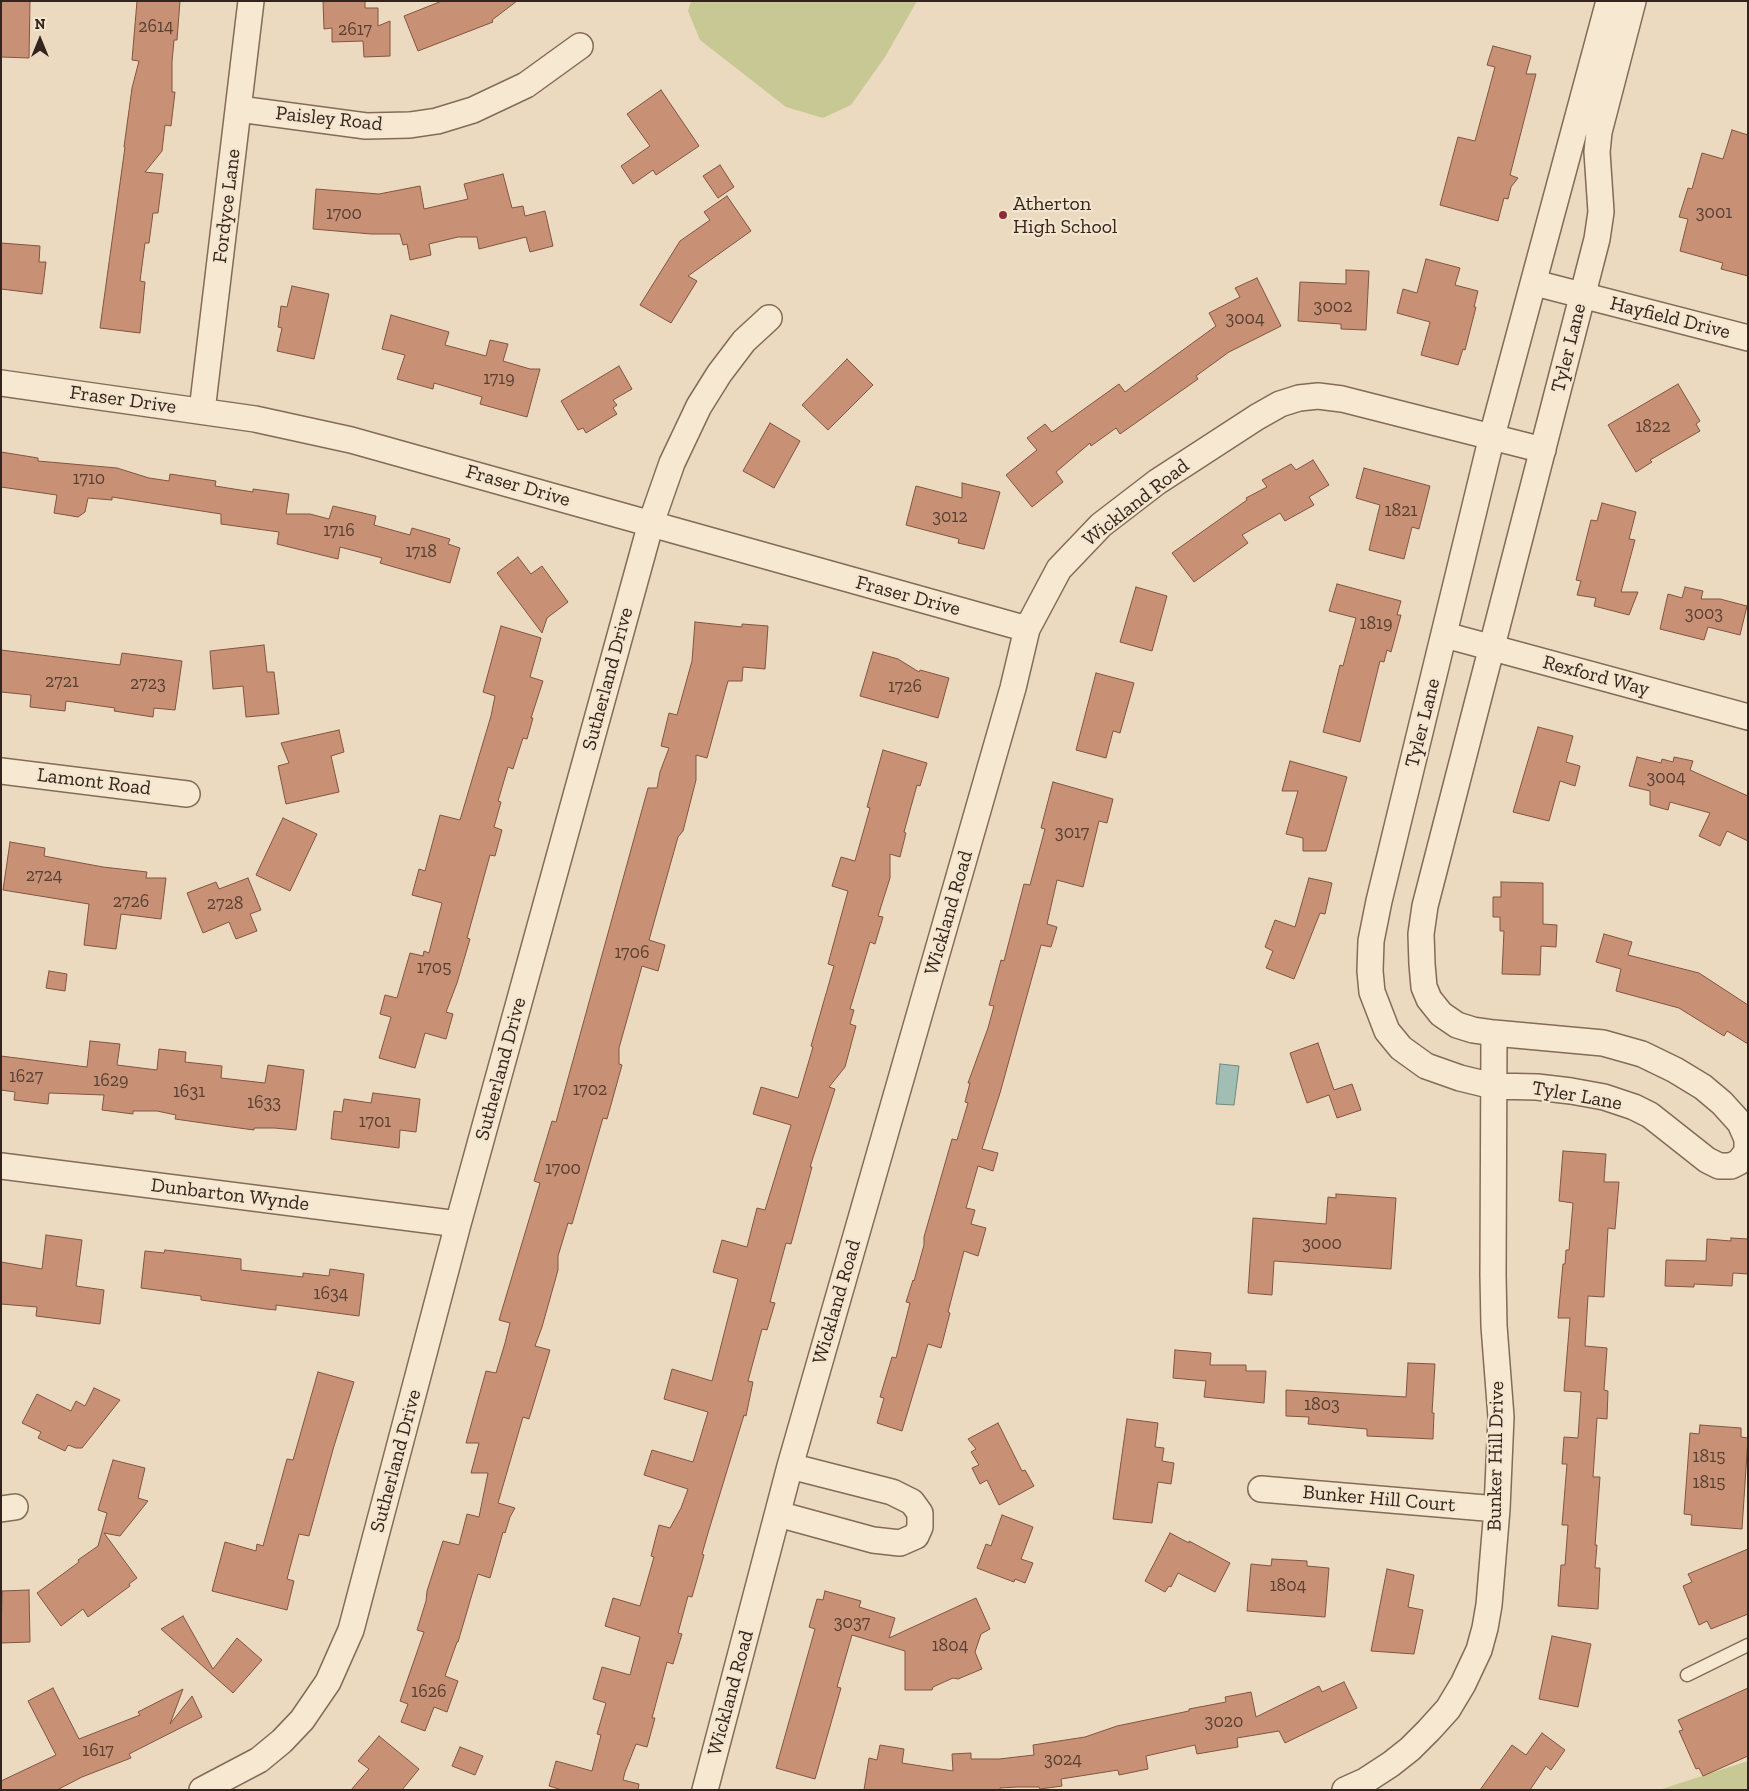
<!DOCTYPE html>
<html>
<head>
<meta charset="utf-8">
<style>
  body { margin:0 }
  #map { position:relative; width:1749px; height:1791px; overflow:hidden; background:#ebdabf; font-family:"Zilla Slab",serif }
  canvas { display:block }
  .frame { position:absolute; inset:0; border:2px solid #33251c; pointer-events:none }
  .north { position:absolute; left:15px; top:15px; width:50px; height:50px; -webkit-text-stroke:4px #f3e5ce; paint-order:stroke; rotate:0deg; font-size:14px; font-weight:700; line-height:20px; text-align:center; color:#33251c }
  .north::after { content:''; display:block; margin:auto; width:18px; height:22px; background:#33251c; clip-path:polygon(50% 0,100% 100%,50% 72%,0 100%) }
</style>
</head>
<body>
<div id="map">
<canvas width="1749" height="1791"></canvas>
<div class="frame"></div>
<div class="north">N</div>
</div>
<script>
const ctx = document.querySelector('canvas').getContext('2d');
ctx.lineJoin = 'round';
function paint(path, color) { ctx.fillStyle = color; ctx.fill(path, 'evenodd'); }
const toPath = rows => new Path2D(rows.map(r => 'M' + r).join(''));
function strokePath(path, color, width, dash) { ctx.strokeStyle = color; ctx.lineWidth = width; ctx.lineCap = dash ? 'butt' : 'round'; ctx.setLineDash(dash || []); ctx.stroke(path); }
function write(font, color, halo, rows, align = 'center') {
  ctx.font = font + ' "Zilla Slab",serif'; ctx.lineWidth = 4.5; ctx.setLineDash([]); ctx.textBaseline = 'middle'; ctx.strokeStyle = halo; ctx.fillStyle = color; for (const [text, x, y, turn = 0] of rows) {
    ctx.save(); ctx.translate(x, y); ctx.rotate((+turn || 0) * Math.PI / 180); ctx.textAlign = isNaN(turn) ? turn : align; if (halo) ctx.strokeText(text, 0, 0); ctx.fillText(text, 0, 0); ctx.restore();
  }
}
paint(toPath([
  [691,1,917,1,885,57,851,105,823,118,786,107,700,40,688,11],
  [1748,1761,1748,1790,1659,1790]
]), '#c7c894');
const water = toPath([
  [1220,1064,1239,1066,1234,1105,1216,1104,1220,1064]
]);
paint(water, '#a2bdb3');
strokePath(water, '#6a8a7f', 1);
const building = toPath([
  [1,1,30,1,29,58,1,57,1,1],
  [137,1,180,1,177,40,174,40,172,62,172,92,175,92,171,126,165,125,162,151,145,172,163,174,158,213,153,213,149,243,145,243,140,281,145,282,140,333,100,328,125,147,124,147,132,88,139,61,132,60,137,1],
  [323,1,365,1,365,8,378,8,378,26,390,21,390,56,364,57,363,41,332,42,332,28,324,29,323,1],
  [442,1,517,1,492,20,493,22,418,51,404,16,442,1],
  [1493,46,1531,56,1526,74,1536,74,1510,175,1518,178,1511,187,1508,199,1504,198,1498,221,1440,205,1458,137,1475,141,1495,67,1487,65,1493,46],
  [661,90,699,146,656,175,653,170,633,184,621,166,650,146,627,114,661,90],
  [1732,130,1748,135,1748,276,1721,269,1723,263,1680,251,1688,219,1679,217,1688,188,1692,189,1702,153,1723,159,1732,130],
  [720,165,734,187,718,198,703,176,720,165],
  [503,174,512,208,523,206,525,216,545,211,553,246,530,252,526,237,479,249,477,237,458,237,429,244,431,255,410,260,407,244,403,245,400,234,371,234,313,229,316,189,379,194,420,186,424,209,468,199,464,184,503,174],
  [727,196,751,231,688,276,697,281,671,323,640,305,680,241,710,220,704,212,727,196],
  [1,243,40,246,39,262,46,262,42,294,1,289,1,243],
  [1426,259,1460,268,1455,285,1478,291,1474,307,1476,307,1465,350,1463,349,1458,365,1421,355,1430,322,1397,313,1403,289,1417,293,1426,259],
  [1346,270,1369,271,1366,330,1341,329,1341,324,1298,321,1300,282,1346,284,1346,270],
  [1257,278,1281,326,1229,352,1196,376,1198,379,1120,434,1116,428,1091,446,1090,443,1056,472,1063,482,1032,507,1006,475,1037,450,1027,438,1045,424,1052,432,1119,384,1125,392,1216,326,1209,313,1240,297,1235,288,1257,278],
  [292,286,329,294,314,359,277,351,282,328,278,327,281,306,287,307,292,286],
  [391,315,449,332,445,345,486,356,490,340,508,344,503,361,530,369,540,369,527,417,480,404,482,397,434,383,433,389,397,379,405,355,382,349,391,315],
  [847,359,873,385,828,430,802,405,847,359],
  [619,366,632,389,613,400,617,405,613,408,617,414,586,433,583,428,578,430,561,401,619,366],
  [1678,384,1700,421,1696,424,1700,431,1650,460,1652,462,1636,472,1608,425,1678,384],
  [770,423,800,441,774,488,743,471,770,423],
  [1,452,38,458,38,461,117,468,149,478,169,481,170,474,216,481,215,486,253,492,253,489,289,494,286,514,310,514,329,519,333,506,376,516,374,525,410,535,412,528,450,539,448,544,460,548,450,583,380,563,382,558,340,547,338,559,277,544,279,532,221,524,221,514,112,497,112,500,88,498,85,512,78,517,54,513,57,495,1,487,1,452],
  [1313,460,1329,485,1309,497,1314,505,1285,521,1280,513,1242,535,1248,543,1194,582,1172,553,1247,500,1246,498,1267,487,1262,480,1291,464,1296,470,1313,460],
  [1364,468,1430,486,1419,529,1412,527,1404,559,1369,550,1380,505,1356,498,1364,468],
  [962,483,1000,492,984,549,958,543,959,539,906,525,916,486,962,498,962,483],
  [1602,503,1636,512,1629,539,1635,540,1621,592,1638,592,1629,615,1594,606,1596,598,1577,595,1581,581,1576,580,1591,520,1597,521,1602,503],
  [518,557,531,574,542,566,568,602,547,618,542,633,497,573,518,557],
  [1337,584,1401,601,1397,615,1401,615,1394,641,1391,652,1387,650,1384,662,1380,661,1360,742,1323,732,1340,665,1343,666,1356,618,1329,611,1337,584],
  [1136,587,1167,596,1152,651,1120,642,1136,587],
  [1685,587,1703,591,1701,599,1720,599,1747,606,1740,635,1708,627,1704,640,1660,629,1668,594,1682,598,1685,587],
  [695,622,742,627,742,624,768,626,765,669,743,667,742,681,728,681,707,758,696,755,696,780,683,831,678,837,649,940,665,945,658,971,642,966,619,1048,619,1064,622,1065,607,1119,603,1118,572,1224,568,1223,558,1256,558,1270,542,1327,535,1346,550,1350,529,1419,523,1417,498,1503,515,1508,510,1517,505,1533,503,1532,490,1578,478,1574,458,1642,457,1642,445,1676,458,1681,447,1712,434,1707,425,1731,401,1722,408,1704,400,1701,424,1632,417,1630,426,1601,427,1591,443,1541,459,1545,467,1514,479,1517,488,1473,471,1473,479,1443,466,1443,486,1371,496,1373,505,1343,510,1323,499,1320,540,1183,534,1181,552,1121,556,1122,648,788,657,788,660,772,669,748,661,746,669,713,677,715,692,661,695,622],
  [501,626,541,638,530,677,543,681,531,718,533,718,527,739,523,738,513,769,508,767,498,801,501,802,494,827,502,830,495,856,490,855,467,938,470,939,457,983,446,1012,453,1014,446,1039,425,1033,415,1068,379,1058,391,1017,380,1014,385,995,397,998,410,953,423,956,424,951,429,953,442,903,412,895,419,869,425,871,440,815,460,820,491,716,495,696,483,692,501,626],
  [264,645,267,672,274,672,279,714,246,717,243,686,213,689,210,651,264,645],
  [1,650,120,665,122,653,182,661,175,710,154,708,153,717,114,711,115,708,66,701,65,711,30,707,31,695,1,692,1,650],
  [873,652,898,659,919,672,920,670,949,678,938,718,860,696,873,652],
  [1096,673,1134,683,1120,733,1113,731,1106,758,1076,750,1096,673],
  [1538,727,1573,736,1566,762,1580,766,1575,786,1560,781,1549,821,1513,812,1538,727],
  [339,730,344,752,331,756,339,792,286,804,278,766,289,763,281,743,339,730],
  [883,750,927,763,920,786,917,785,904,832,906,833,900,857,890,854,890,878,878,916,883,917,875,944,870,942,850,1009,854,1010,850,1024,856,1026,845,1067,829,1087,835,1089,810,1167,812,1167,791,1244,786,1243,770,1302,775,1303,767,1330,762,1329,748,1381,753,1382,746,1416,744,1415,708,1533,702,1554,704,1555,692,1597,688,1596,678,1633,682,1634,673,1664,667,1662,652,1718,655,1718,647,1747,636,1744,625,1772,623,1780,639,1784,638,1790,562,1790,549,1786,556,1761,592,1771,601,1735,597,1734,606,1703,593,1699,602,1667,630,1675,640,1637,605,1626,613,1598,640,1606,654,1557,651,1556,659,1525,670,1528,681,1508,688,1489,644,1475,652,1450,693,1462,708,1412,664,1399,672,1369,712,1381,738,1279,713,1272,722,1240,747,1247,757,1208,765,1210,791,1125,753,1114,761,1087,798,1098,813,1047,811,1046,834,966,828,964,848,891,832,886,841,857,855,861,870,808,867,807,883,750],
  [1637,757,1661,763,1662,759,1673,762,1674,757,1693,761,1690,770,1748,796,1748,841,1727,831,1720,846,1699,836,1710,813,1670,802,1668,810,1650,805,1650,791,1629,786,1637,757],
  [1290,761,1347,777,1326,851,1303,851,1303,838,1286,834,1298,791,1282,791,1290,761],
  [1053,782,1113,799,1107,823,1099,821,1083,887,1057,880,1047,924,1057,927,1051,947,1041,945,1000,1093,982,1149,998,1153,993,1171,978,1166,966,1208,975,1210,971,1224,986,1228,978,1256,964,1251,948,1312,950,1313,941,1348,928,1344,902,1431,877,1423,884,1398,880,1397,892,1357,896,1358,910,1303,906,1302,913,1280,914,1281,924,1245,924,1237,952,1139,957,1140,968,1103,965,1102,970,1083,968,1083,988,1028,994,1006,989,1005,1001,960,1004,961,1024,884,1030,885,1045,829,1041,828,1053,782],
  [283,818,317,834,290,891,256,875,283,818],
  [10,842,45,848,44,856,103,867,147,872,146,878,166,878,161,919,121,914,116,949,84,945,89,904,3,890,10,842],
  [248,878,261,910,250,914,257,931,236,939,229,922,203,933,187,893,216,882,219,889,248,878],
  [1309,878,1332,883,1325,914,1320,913,1294,979,1266,968,1273,951,1265,947,1275,920,1295,927,1309,878],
  [1501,882,1543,883,1543,924,1557,925,1556,947,1541,946,1540,975,1502,974,1504,931,1500,931,1500,917,1493,917,1493,897,1501,897,1501,882],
  [1604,934,1632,942,1628,955,1699,973,1748,1005,1748,1044,1727,1031,1724,1036,1679,1008,1616,991,1621,969,1596,962,1604,934],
  [49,971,67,974,65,991,46,988,49,971],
  [90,1041,120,1044,117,1065,157,1070,159,1049,186,1052,185,1062,222,1066,221,1078,265,1083,268,1065,304,1070,296,1130,274,1128,254,1128,254,1130,224,1126,175,1119,176,1115,157,1111,133,1111,133,1114,102,1110,104,1095,49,1093,48,1104,14,1100,15,1092,1,1090,1,1056,87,1067,90,1041],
  [1318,1043,1334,1090,1352,1084,1361,1110,1337,1118,1329,1095,1307,1103,1290,1053,1318,1043],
  [373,1093,420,1099,416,1132,400,1130,399,1148,331,1139,334,1111,342,1112,344,1099,371,1103,373,1093],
  [1563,1151,1606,1154,1604,1182,1619,1182,1615,1229,1608,1228,1604,1297,1588,1296,1585,1346,1607,1348,1604,1390,1608,1391,1607,1419,1597,1418,1593,1477,1600,1477,1595,1545,1597,1545,1595,1568,1600,1568,1598,1609,1558,1606,1561,1565,1565,1565,1568,1525,1562,1525,1567,1464,1562,1464,1564,1437,1578,1438,1581,1392,1564,1391,1570,1318,1558,1318,1563,1264,1565,1264,1566,1250,1569,1250,1573,1203,1559,1201,1563,1151],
  [1336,1194,1396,1198,1391,1269,1274,1261,1272,1295,1248,1293,1253,1218,1326,1224,1328,1197,1336,1198,1336,1194],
  [46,1235,82,1240,76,1286,104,1290,100,1324,36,1316,37,1307,1,1304,1,1262,42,1269,46,1235],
  [1731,1238,1748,1239,1748,1274,1733,1273,1732,1286,1694,1284,1694,1287,1665,1286,1666,1260,1706,1261,1707,1239,1731,1241,1731,1238],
  [165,1250,241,1259,241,1270,303,1277,303,1273,329,1276,330,1269,364,1274,359,1316,276,1305,276,1310,266,1309,201,1300,201,1296,141,1288,145,1251,164,1253,165,1250],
  [1175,1350,1211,1353,1210,1365,1246,1365,1246,1371,1266,1371,1264,1403,1204,1397,1206,1381,1173,1378,1175,1350],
  [1408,1363,1435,1364,1432,1413,1434,1413,1433,1439,1367,1436,1367,1429,1308,1424,1309,1417,1286,1416,1286,1390,1406,1397,1408,1363],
  [318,1372,354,1382,334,1446,309,1536,299,1534,287,1579,294,1581,287,1610,212,1591,225,1542,256,1551,257,1544,263,1546,287,1459,293,1460,318,1372],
  [94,1388,120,1400,82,1448,76,1448,68,1445,65,1451,38,1438,41,1432,22,1423,37,1394,71,1411,76,1401,85,1406,94,1388],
  [1127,1419,1158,1423,1155,1447,1164,1448,1162,1461,1174,1463,1171,1484,1158,1482,1152,1523,1113,1519,1127,1419],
  [998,1423,1022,1471,1025,1470,1034,1486,999,1505,987,1480,980,1484,972,1468,979,1465,971,1452,976,1449,968,1439,998,1423],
  [1700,1425,1741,1428,1741,1437,1748,1438,1742,1529,1691,1525,1692,1515,1684,1514,1690,1433,1699,1434,1700,1425],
  [113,1460,145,1468,138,1498,148,1501,120,1536,104,1533,137,1578,129,1584,130,1586,88,1617,83,1609,61,1626,37,1593,79,1562,78,1560,98,1546,107,1513,98,1510,113,1460],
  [1002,1515,1033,1527,1021,1559,1033,1563,1025,1583,1015,1579,1014,1582,977,1568,986,1544,991,1546,1002,1515],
  [1170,1533,1189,1543,1189,1541,1230,1563,1215,1592,1178,1573,1171,1587,1169,1586,1165,1592,1145,1581,1170,1533],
  [1748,1549,1748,1614,1711,1629,1707,1621,1699,1625,1683,1586,1692,1582,1688,1574,1748,1549],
  [1272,1559,1307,1561,1307,1566,1329,1568,1325,1617,1247,1611,1251,1564,1271,1566,1272,1559],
  [1387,1569,1414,1575,1408,1607,1423,1610,1414,1654,1371,1651,1387,1569],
  [29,1590,30,1642,1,1643,2,1591,29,1590],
  [825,1591,861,1601,859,1607,895,1618,889,1638,976,1598,990,1629,981,1634,975,1652,982,1669,958,1679,953,1678,933,1687,932,1690,905,1690,905,1651,852,1635,837,1687,841,1688,815,1779,776,1768,815,1629,809,1627,817,1599,823,1600,825,1591],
  [183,1616,213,1669,237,1638,262,1660,233,1693,161,1629,183,1616],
  [1552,1636,1591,1644,1578,1707,1539,1699,1552,1636],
  [1344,1682,1357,1708,1285,1743,1279,1731,1237,1738,1238,1747,1220,1750,1197,1754,1195,1745,1146,1756,1148,1769,1119,1775,1118,1770,1061,1779,1062,1786,1040,1789,1039,1787,1017,1787,1000,1788,1000,1790,864,1790,869,1758,877,1760,880,1745,904,1749,902,1763,953,1771,952,1754,971,1753,971,1759,999,1759,1034,1755,1033,1745,1085,1737,1117,1726,1189,1711,1189,1709,1226,1702,1225,1697,1251,1692,1256,1717,1319,1686,1322,1692,1344,1682],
  [53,1688,79,1739,140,1715,138,1712,183,1689,170,1724,192,1696,202,1717,129,1754,131,1758,82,1777,57,1790,1,1790,1,1781,56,1755,28,1701,53,1688],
  [1748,1688,1748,1756,1703,1776,1699,1768,1696,1769,1679,1731,1683,1730,1678,1720,1748,1688],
  [1542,1733,1565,1750,1551,1770,1546,1766,1530,1790,1480,1790,1512,1745,1526,1755,1542,1733],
  [379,1736,419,1769,402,1790,351,1790,369,1769,358,1761,379,1736],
  [460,1747,483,1756,475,1775,452,1766,460,1747]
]);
paint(building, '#c89176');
strokePath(building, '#81543f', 1);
const service = toPath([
  [1687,1675,1748,1645]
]);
const minor = toPath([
  [1609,1,1492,436,1379,901,1371,941,1370,971,1372,992,1387,1031,1401,1048,1426,1066,1460,1078,1493,1086,1537,1087,1571,1091,1604,1097,1634,1107,1650,1115,1707,1160,1719,1166,1731,1166,1739,1162,1746,1153,1747,1150,1747,1139,1740,1123,1722,1103,1703,1087,1675,1070,1642,1054,1603,1043,1494,1033,1473,1030,1457,1025,1441,1014,1429,999,1424,987,1422,964,1421,934,1425,906,1597,239,1601,212,1597,152,1599,132,1633,1],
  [239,109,366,126,410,125,437,121,473,110,526,85,580,46],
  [1535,283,1748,338],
  [1,383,255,419,351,440,1027,629],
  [202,411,251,1],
  [1445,635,1748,717],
  [1,771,187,794],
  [1,1166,458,1224],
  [1261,1489,1497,1509],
  [1,1509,15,1507],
  [778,1514,873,1540,900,1543,916,1536,920,1527,920,1513,912,1502,892,1492,790,1466],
  [202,1790,259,1760,282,1741,302,1720,328,1682,351,1630,458,1224,651,523,672,463,699,406,719,374,744,341,769,318],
  [705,1790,790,1466,1013,688,1027,629,1059,569,1101,525,1157,482,1257,417,1280,404,1299,398,1318,396,1342,399,1543,450],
  [1345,1790,1365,1781,1391,1764,1410,1749,1429,1730,1448,1709,1463,1684,1479,1650,1485,1628,1489,1605,1497,1509,1501,1417,1494,1326,1493,1275,1494,1033]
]);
strokePath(service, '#836b58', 15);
strokePath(minor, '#836b58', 28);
strokePath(service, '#f7e8d1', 12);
strokePath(minor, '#f7e8d1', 25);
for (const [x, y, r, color] of [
  [1003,215,5,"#8f2b34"]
]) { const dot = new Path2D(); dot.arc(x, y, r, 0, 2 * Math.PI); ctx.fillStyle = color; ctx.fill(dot); strokePath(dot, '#f3e5ce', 2); }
write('18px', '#584032', null, [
  ["2614",156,27],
  ["2617",355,30],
  ["3001",1714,213],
  ["1700",344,214],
  ["3002",1333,307],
  ["3004",1245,319],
  ["1719",499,379],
  ["1822",1653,427],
  ["1710",89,479],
  ["1821",1401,511],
  ["3012",950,517],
  ["1716",339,531],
  ["1718",421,552],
  ["3003",1704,614],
  ["1819",1376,624],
  ["2721",62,682],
  ["2723",148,684],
  ["1726",905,687],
  ["3004",1666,778],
  ["3017",1072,833],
  ["2724",44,876],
  ["2726",131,902],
  ["2728",225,904],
  ["1706",632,953],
  ["1705",434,968],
  ["1627",26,1077],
  ["1629",111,1081],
  ["1702",590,1090],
  ["1631",189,1092],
  ["1633",264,1103],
  ["1701",375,1122],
  ["1700",563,1169],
  ["3000",1322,1244],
  ["1634",331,1294],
  ["1803",1322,1405],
  ["1815",1709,1457],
  ["1815",1709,1483],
  ["1804",1288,1586],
  ["3037",852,1623],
  ["1804",950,1646],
  ["1626",429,1692],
  ["3020",1224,1722],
  ["1617",98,1751],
  ["3024",1063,1760]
]);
write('20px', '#33251c', '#f3e5ce', [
  ["Paisley Road",329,119,6],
  ["Fordyce Lane",227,206,-83],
  ["Hayfield Drive",1670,318,14],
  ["Tyler Lane",1569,348,-76],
  ["Fraser Drive",123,400,8],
  ["Fraser Drive",518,486,16],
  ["Wickland Road",1136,503,-38],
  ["Fraser Drive",908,596,15],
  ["Rexford Way",1596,676,15],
  ["Sutherland Drive",608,679,-75],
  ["Tyler Lane",1423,723,-76],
  ["Lamont Road",94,782,7],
  ["Wickland Road",949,913,-74],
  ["Sutherland Drive",501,1069,-75],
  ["Tyler Lane",1577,1096,10],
  ["Dunbarton Wynde",230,1195,7],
  ["Wickland Road",837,1302,-74],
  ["Bunker Hill Drive",1496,1456,-89],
  ["Sutherland Drive",396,1461,-75],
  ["Bunker Hill Court",1379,1499,5],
  ["Wickland Road",731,1693,-75]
]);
write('20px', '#33251c', '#f3e5ce', [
  ["Atherton",1013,204],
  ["High School",1013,227]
], 'left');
</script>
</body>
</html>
